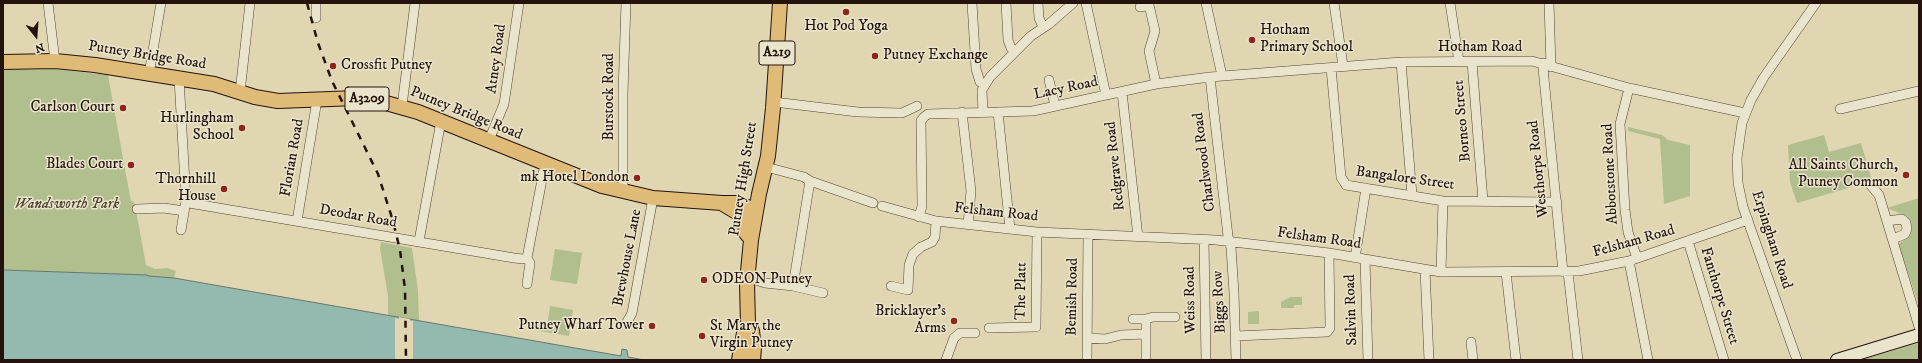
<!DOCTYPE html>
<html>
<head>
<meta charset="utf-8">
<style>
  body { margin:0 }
  #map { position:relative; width:1922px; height:363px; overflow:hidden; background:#e0d6b1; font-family:"IM FELL DW Pica",serif }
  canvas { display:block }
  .frame { position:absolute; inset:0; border:4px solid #23130c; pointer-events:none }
  .north { position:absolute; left:16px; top:16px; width:40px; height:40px; -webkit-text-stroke:3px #ebe4cc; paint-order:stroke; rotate:163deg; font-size:11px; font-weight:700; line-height:16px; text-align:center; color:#23130c }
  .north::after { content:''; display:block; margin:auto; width:14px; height:18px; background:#23130c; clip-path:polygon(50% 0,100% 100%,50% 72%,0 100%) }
</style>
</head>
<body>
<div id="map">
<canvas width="1922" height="363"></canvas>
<div class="frame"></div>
<div class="north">N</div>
</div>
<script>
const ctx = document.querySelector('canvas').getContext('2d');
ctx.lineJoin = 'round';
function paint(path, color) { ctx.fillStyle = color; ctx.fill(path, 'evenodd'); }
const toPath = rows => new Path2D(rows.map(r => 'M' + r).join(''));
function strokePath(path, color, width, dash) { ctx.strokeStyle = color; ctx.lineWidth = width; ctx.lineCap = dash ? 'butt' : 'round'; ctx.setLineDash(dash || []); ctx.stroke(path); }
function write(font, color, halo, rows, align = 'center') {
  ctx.font = font + ' "IM FELL DW Pica",serif'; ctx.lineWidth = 3; ctx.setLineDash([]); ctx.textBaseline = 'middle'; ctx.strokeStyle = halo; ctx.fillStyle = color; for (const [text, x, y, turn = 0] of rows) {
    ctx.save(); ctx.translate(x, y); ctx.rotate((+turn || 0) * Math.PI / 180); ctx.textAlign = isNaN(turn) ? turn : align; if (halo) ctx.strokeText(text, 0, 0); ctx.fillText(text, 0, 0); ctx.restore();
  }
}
paint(toPath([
  [54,69,108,75,126,175,131,201,133,201,135,205,146,265,155,269,167,268,176,271,174,278,148,276,147,275,3,270,3,70],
  [1628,127,1662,135,1668,140,1690,145,1690,196,1664,204,1660,139,1628,131],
  [1824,135,1829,152,1861,143,1872,181,1797,203,1790,182,1788,145],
  [1919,198,1919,305,1898,244,1910,236,1912,229,1911,222,1907,216,1887,208],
  [381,242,412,248,418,291,419,322,388,317,388,296,380,248],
  [555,249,582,253,577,284,550,280],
  [1290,297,1302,297,1302,305,1294,305,1294,308,1281,308,1281,302],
  [550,306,573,310,569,336,533,330,534,324,547,327],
  [1259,311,1259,324,1248,324,1248,312],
  [1919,343,1919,360,1864,359]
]), '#b1be8d');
const water = toPath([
  [3,270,147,275,148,276,174,278,621,356,622,349,627,350,628,357,644,360,3,360,3,270]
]);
paint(water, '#94b9af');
strokePath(water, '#67776e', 1);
paint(toPath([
  [399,317,410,319,410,321,413,321,413,360,395,360,395,318,399,319]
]), '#e0d6b1');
const street = toPath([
  [48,3,55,61],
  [972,3,976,69,980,82,985,85],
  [1006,3,1008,40,1011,48,1014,51],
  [1038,3,1039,18,1043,27],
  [1086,3,1106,95],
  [1206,3,1222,76],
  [1334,3,1343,66],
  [1450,3,1459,62],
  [1549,3,1551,67],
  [1140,7,1149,5,1155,31,1149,51,1156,84],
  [316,18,316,3],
  [1401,62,1412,195],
  [1472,62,1483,201],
  [1544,63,1543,68,1563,272],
  [1331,68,1341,177,1346,185,1443,201,1557,202],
  [149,74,161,3],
  [1210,77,1228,236,1231,248,1234,293,1236,360],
  [179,78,186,201,181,230],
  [1049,80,1055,106],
  [1629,88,1620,124,1625,210,1628,232,1637,258],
  [240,92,250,3],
  [1122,92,1138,237],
  [774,102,858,112,902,113,917,106],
  [402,106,415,3],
  [1840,109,1919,91],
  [962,112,971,191,968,225],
  [983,112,982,90,990,77,1031,36,1049,24,1073,3],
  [998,112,1010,229],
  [489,140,504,104,519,3],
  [766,167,804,177,810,181,873,203],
  [1869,183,1879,195,1919,327],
  [623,192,623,92,626,3],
  [186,201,189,203,514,258,523,259,527,258],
  [882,206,936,221,1037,232,1216,240,1329,253,1441,272,1579,271,1629,261,1748,220],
  [137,209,164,208,184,211],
  [919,217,922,206,921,121,924,117,928,114,1033,111,1156,84,1210,77,1401,62,1532,61,1629,88,1745,113],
  [297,221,317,100],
  [1887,221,1902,219,1906,223,1907,229,1905,234,1893,239],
  [1204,240,1206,360],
  [419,241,441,121],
  [1688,241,1724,360],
  [527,258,545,164],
  [527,258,530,263,527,284],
  [1355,258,1366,188],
  [1365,260,1368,360],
  [1629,261,1648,360],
  [1425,270,1429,360],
  [1441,272,1443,201],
  [1506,272,1516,360],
  [1568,272,1578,360],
  [747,277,765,283,793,286,823,293],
  [793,286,810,181],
  [891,286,908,290,909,265,913,254,921,247,932,242,935,237,936,221],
  [1133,319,1146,319],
  [627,322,632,313,653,198],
  [989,328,1036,327,1037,232],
  [1146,334,1146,360],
  [1236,336,1327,332,1330,328,1329,253],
  [1087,338,1105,339,1121,335,1146,334,1146,319,1153,317,1175,317],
  [1471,342,1473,360],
  [946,360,954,338,960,333,975,333],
  [1087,360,1088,235],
  [1797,360,1743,207,1738,183,1737,158,1742,123,1751,100,1764,77,1816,3]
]);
const secondary = toPath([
  [1837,360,1919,335]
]);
const primary = toPath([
  [3,62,55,61,95,65,214,84,255,97,278,101,357,98,379,101,418,112,602,186,653,198,722,203,736,203,756,210],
  [723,204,743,216,745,221,746,233,750,238],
  [748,325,752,331,754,348,753,360],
  [739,360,744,333,748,325,747,282,751,240,759,194,768,156,773,108,780,3]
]);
strokePath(street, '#524435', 10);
strokePath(secondary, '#23130c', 14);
strokePath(primary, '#23130c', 16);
strokePath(street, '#ebe4cc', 9);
strokePath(secondary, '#ebe4cc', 12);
strokePath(primary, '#e0bb78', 14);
strokePath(toPath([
  [307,3,318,43,332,81,378,174,393,221,400,250,405,289,406,360]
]), '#23130c', 2.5, [7, 7]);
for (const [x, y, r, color] of [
  [846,12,4,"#8f2418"],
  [1252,40,4,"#8f2418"],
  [875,56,4,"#8f2418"],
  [333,66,4,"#8f2418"],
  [123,108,4,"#8f2418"],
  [242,128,4,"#8f2418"],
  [131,165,4,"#8f2418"],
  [1906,175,4,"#8f2418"],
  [637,178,4,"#8f2418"],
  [224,189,4,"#8f2418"],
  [704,280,4,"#8f2418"],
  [954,321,4,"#8f2418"],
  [652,326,4,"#8f2418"],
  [702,336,4,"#8f2418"]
]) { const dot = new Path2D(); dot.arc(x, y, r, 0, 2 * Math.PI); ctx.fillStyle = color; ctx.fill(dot); strokePath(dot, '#ebe4cc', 1.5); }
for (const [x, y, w] of [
  [777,53,36],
  [367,99,44]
]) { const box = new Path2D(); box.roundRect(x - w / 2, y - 12, w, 24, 3); ctx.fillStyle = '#ebe4cc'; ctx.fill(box); strokePath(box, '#23130c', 1); }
write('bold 14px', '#23130c', null, [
  ["A219",777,53],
  ["A3209",367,99]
]);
write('15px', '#23130c', '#ebe4cc', [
  ["Hot Pod Yoga",846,27,"center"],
  ["Hotham",1260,31,"left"],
  ["Primary School",1260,48,"left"],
  ["Putney Exchange",883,56,"left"],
  ["Crossfit Putney",341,66,"left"],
  ["Carlson Court",115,108],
  ["Hurlingham",234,119],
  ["School",234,136],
  ["Blades Court",123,165],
  ["All Saints Church,",1898,166],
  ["Putney Common",1898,183],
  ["mk Hotel London",629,178],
  ["Thornhill",216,180],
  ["House",216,197],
  ["ODEON Putney",712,280,"left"],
  ["Bricklayer's",946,312],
  ["Arms",946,329],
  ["Putney Wharf Tower",644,326],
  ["St Mary the",710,327,"left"],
  ["Virgin Putney",710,344,"left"]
], 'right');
write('15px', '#23130c', '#ebe4cc', [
  ["Hotham Road",1480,48],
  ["Putney Bridge Road",147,56,9],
  ["Atney Road",497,59,-82],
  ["Lacy Road",1066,89,-12],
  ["Burstock Road",610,97,-90],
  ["Putney Bridge Road",466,114,22],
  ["Borneo Street",1463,121,-95],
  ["Florian Road",293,158,-80],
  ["Charlwood Road",1205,162,-97],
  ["Redgrave Road",1116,166,-96],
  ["Westhorpe Road",1539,169,-96],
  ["Abbotstone Road",1611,174,-93],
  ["Putney High Street",744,179,-81],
  ["Bangalore Street",1405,179,8],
  ["Felsham Road",996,213,6],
  ["Deodar Road",358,217,10],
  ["Felsham Road",1319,239,8],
  ["Erpingham Road",1771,240,72],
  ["Felsham Road",1634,242,-16],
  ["Brewhouse Lane",628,258,-79],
  ["The Platt",1022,291,-89],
  ["Fanthorpe Street",1719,296,73],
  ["Bemish Road",1073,297,-89],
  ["Weiss Road",1191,300,-91],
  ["Biggs Row",1220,302,-93],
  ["Salvin Road",1352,310,-92]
]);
write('italic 15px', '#4e4633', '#ebe4cc', [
  ["Wandsworth Park",67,205]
]);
</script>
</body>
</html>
